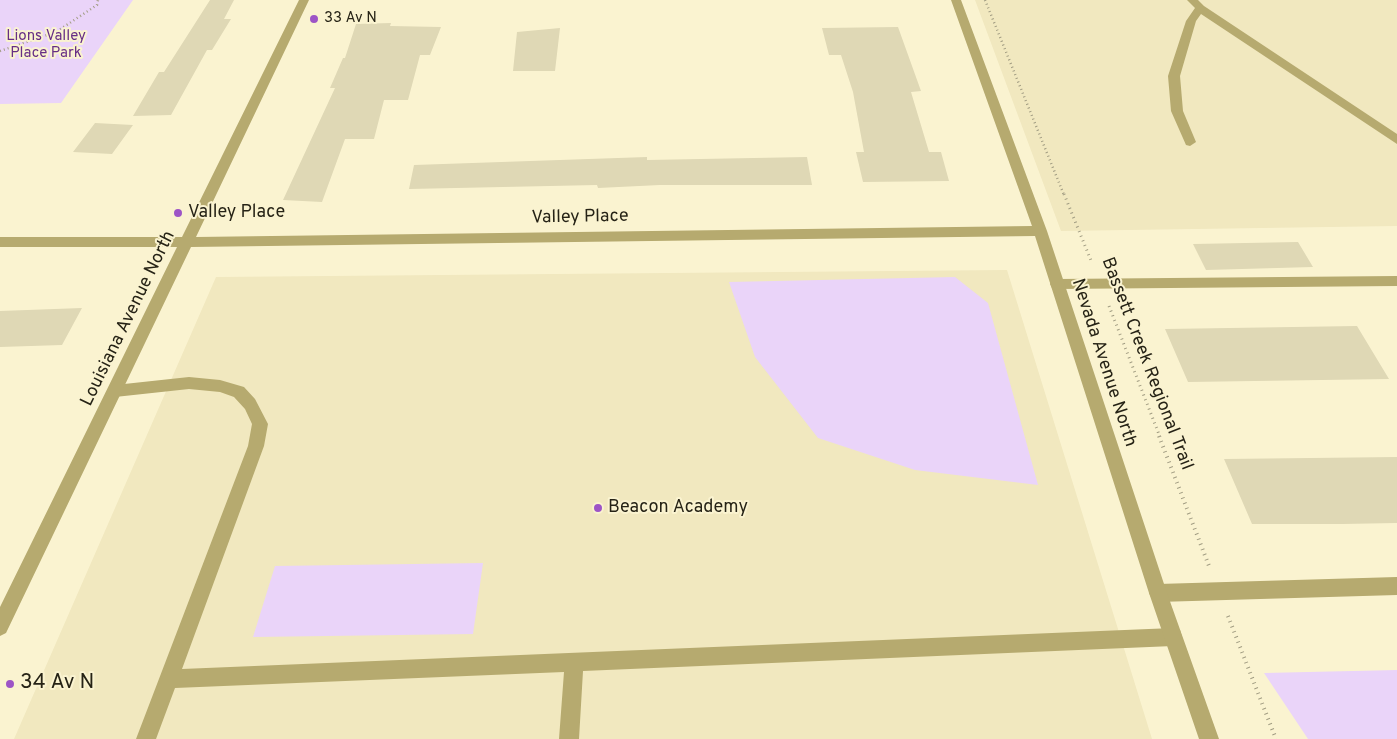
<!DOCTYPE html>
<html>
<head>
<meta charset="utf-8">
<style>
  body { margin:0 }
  canvas { display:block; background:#faf3d0 }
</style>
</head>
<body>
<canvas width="1397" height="739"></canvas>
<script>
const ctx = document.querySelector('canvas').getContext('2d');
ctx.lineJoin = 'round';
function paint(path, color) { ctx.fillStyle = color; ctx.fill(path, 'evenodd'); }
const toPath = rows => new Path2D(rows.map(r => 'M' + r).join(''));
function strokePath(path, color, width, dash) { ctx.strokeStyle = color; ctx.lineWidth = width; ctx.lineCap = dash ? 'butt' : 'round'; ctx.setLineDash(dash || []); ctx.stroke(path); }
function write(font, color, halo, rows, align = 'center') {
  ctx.font = font + ' Overpass,sans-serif'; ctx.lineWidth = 4; ctx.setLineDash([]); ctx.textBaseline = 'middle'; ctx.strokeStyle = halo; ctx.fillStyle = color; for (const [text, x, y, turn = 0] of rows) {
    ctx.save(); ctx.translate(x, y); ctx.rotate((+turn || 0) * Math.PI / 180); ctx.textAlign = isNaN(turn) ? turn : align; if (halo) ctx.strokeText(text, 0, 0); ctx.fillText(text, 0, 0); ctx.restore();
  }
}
paint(toPath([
  [975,0,1397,0,1397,226,1061,231],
  [1007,270,1152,739,14,739,216,277]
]), '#f1e8bf');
paint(toPath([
  [0,0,133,0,61,103,0,104],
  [955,277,988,303,1038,485,915,470,818,438,755,357,729,282],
  [483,563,473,634,253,637,275,566],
  [1397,670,1397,739,1308,739,1264,673]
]), '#ead4f9');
paint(toPath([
  [210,0,234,0,224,19,231,19,212,50,207,50,171,115,133,116,159,72,164,72],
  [391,23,390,26,441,27,430,55,420,55,408,100,384,100,374,139,345,139,322,202,283,200,335,88,330,88,343,58,345,58,356,24],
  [898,27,921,91,911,92,929,152,941,152,949,181,863,182,856,152,864,152,853,92,841,55,829,55,822,28],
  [560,28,555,71,513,71,517,32],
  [95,123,133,125,112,154,73,152],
  [647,157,647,160,807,157,812,185,660,185,598,188,597,185,409,189,414,165],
  [1298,242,1313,267,1206,270,1193,244],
  [82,308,62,345,0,347,0,311],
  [1357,326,1389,379,1188,382,1165,329],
  [1397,457,1397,523,1342,524,1252,524,1224,459]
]), '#dfd8b5');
strokePath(toPath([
  [985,0,1064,195],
  [0,51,56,32,97,5,98,0]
]), '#a29d83', 2.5, [1, 3]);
strokePath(toPath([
  [1064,194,1092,263],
  [1109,306,1160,437]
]), '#a29d83', 3, [1, 4]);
strokePath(toPath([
  [1159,436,1209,566],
  [1228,616,1276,739]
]), '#a29d83', 4, [1, 4.5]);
paint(toPath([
  [1187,0,1198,0,1204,6,1397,134,1397,144,1201,14,1196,21,1180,76,1183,111,1196,142,1190,146,1186,145,1171,111,1168,76,1186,21,1195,8,1187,0],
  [1397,276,1397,286,1057,289,1052,288,1050,284,1052,280,1057,279,1397,276],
  [189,377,220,380,244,387,255,399,268,424,264,446,182,669,1173,628,1180,630,1182,637,1180,644,1173,646,583,671,579,739,559,739,564,672,175,688,156,739,136,739,248,446,252,424,245,409,234,397,220,392,189,389,115,397,110,396,107,391,110,386,115,385,189,377],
  [1397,577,1397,595,1158,602,1152,599,1149,593,1152,587,1158,584,1397,577]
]), '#b6aa6f');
paint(toPath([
  [299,0,309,0,196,237,1032,226,951,0,961,0,1047,231,1167,593,1219,739,1199,739,1149,593,1035,236,191,247,6,633,0,636,0,607,177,247,0,247,0,237,182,237,299,0]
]), '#b6aa6f');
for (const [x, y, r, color] of [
  [314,19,5,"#9d54c6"],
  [178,213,5,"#9d54c6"],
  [598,508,5,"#9d54c6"],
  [10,684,5,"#9d54c6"]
]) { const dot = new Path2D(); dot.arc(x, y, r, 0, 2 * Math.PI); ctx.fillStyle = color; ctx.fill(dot); strokePath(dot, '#faf3d0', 2); }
write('15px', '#262316', '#faf3d0', [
  ["33 Av N",324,19]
], 'left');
write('15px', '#672e85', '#faf3d0', [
  ["Lions Valley",46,37],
  ["Place Park",46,54]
]);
write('18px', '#262316', '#faf3d0', [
  ["Valley Place",188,213],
  ["Beacon Academy",608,508]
], 'left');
write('18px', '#262316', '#faf3d0', [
  ["Valley Place",580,218,-1],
  ["Louisiana Avenue North",129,319,-64],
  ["Nevada Avenue North",1103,363,72],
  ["Bassett Creek Regional Trail",1146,364,69]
]);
write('21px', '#262316', '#faf3d0', [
  ["34 Av N",20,684]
], 'left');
</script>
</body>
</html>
